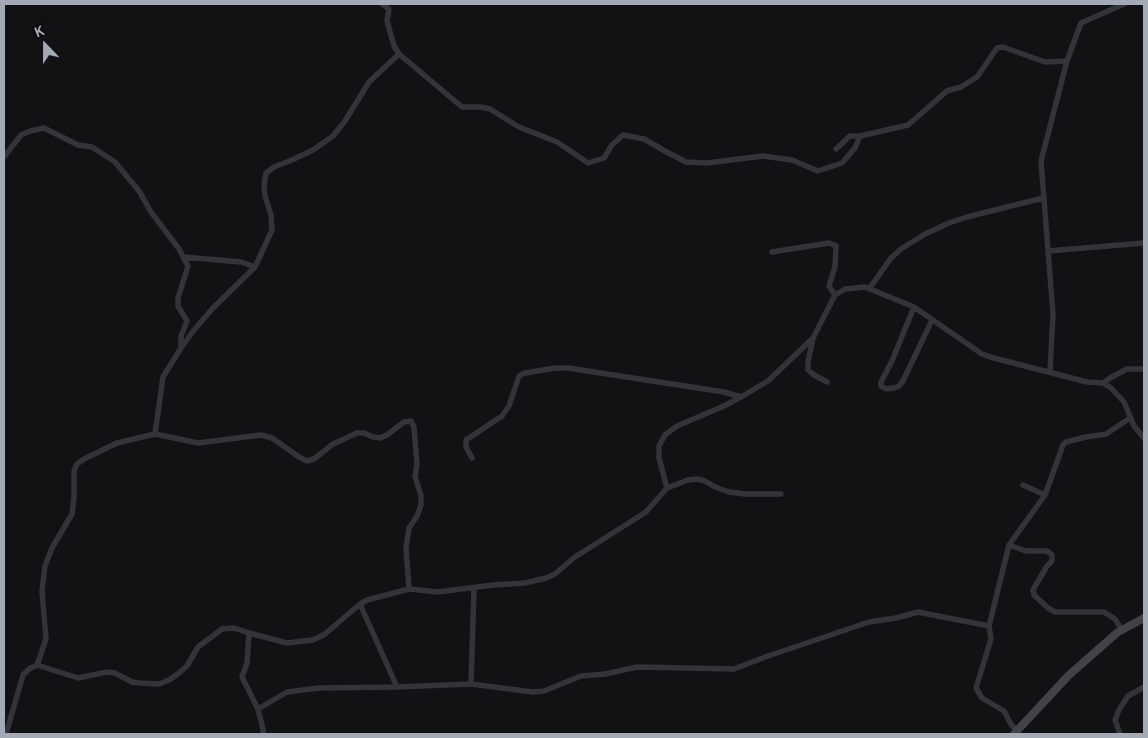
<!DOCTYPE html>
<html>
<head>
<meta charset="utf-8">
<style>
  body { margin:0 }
  #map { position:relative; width:1148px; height:738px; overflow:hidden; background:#121214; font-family:"DM Sans",sans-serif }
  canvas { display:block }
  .frame { position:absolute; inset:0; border:5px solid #a3a9b5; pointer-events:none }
  .north { position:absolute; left:20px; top:20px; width:50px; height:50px; -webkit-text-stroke:4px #0d0d0f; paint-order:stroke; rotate:338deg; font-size:14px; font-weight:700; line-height:20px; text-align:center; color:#a3a9b5 }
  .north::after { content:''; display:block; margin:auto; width:18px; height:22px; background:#a3a9b5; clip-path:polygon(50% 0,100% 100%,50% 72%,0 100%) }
</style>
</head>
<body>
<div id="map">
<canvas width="1148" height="738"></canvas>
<div class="frame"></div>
<div class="north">K</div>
</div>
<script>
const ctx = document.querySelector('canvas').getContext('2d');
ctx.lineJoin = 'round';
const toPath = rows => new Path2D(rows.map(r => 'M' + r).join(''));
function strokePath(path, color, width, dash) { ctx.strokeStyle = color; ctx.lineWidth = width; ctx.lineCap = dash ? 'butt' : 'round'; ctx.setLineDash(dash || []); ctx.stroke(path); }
strokePath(toPath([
  [382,4,389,9,387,21,394,46,399,54,462,107,481,107,490,109,519,127,557,142,588,163,604,158,612,145,623,135,644,139,663,150,686,162,707,163,763,156,792,160,818,171,842,163,855,148,860,136,908,125,947,91,961,87,977,77,997,48,1003,47,1045,62,1067,61],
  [836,149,850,136,860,136],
  [4,157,21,135,30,131,44,128,78,145,92,147,115,162,139,191,151,212,179,249,188,266,178,298,178,306,187,321,181,336,181,347],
  [1048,251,1144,243],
  [772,252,829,243,836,246,835,267,829,286,835,295],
  [184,257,241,262,255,267],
  [869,289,891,258,901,249,925,234,949,223,967,217,1043,198],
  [914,307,892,361,881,382,881,386,886,389,894,388,899,386,903,381,932,320],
  [813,338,808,362,808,370,814,375,827,382],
  [1050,372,1053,314,1041,161,1067,61,1081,23,1124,4],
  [1103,383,1110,378,1127,369,1144,369],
  [155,434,163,377,181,348,194,330,213,308,255,267,272,230,271,215,265,196,264,185,266,173,274,167,292,160,313,150,333,136,345,121,369,82,399,54],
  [472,458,466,447,466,440,502,416,509,406,519,376,525,373,555,368,568,368,724,392,741,397],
  [1023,485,1045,495],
  [667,488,659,458,659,446,665,435,677,426,724,406,741,397,768,381,813,338,835,295,845,289,865,287,914,307,982,354,990,357,1087,382,1103,383,1111,388,1124,402,1134,426,1144,438],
  [1009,545,1026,551,1047,551,1052,555,1052,561,1047,566,1033,590,1034,595,1048,608,1055,612,1104,612,1115,619,1122,630],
  [360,604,397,687],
  [249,633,247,663,242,677,258,709,263,729,263,734],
  [37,665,78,678,107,672,115,673,132,682,139,683,159,684,169,680,179,673,187,666,198,647,222,629,234,628,249,633,287,643,313,640,325,634,360,604,367,600,409,589,438,592,493,585,525,583,546,578,555,574,575,557,646,512,667,488,688,480,697,479,705,481,715,487,729,492,745,494,781,494],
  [471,684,474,588],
  [258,709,287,692,319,688,397,687,471,684,533,692,544,691,581,676,605,674,637,667,734,669,768,656,869,622,896,618,918,612,989,626],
  [1018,730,1012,726,1004,711,982,698,976,688,991,639,989,626,1009,545,1045,495,1063,445,1066,442,1086,437,1106,434,1130,418],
  [6,734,23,675,29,669,37,665,46,639,42,591,45,566,52,548,72,514,74,497,74,471,77,464,84,459,117,443,155,434,198,443,261,435,272,438,299,457,307,461,314,459,333,444,357,433,364,433,373,437,380,438,387,435,404,422,411,421,414,427,417,464,415,476,421,496,421,505,417,516,409,528,406,548,409,589],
  [1120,734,1115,720,1119,710,1128,696,1144,687]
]), '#333439', 5.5);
strokePath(toPath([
  [1014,734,1069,675,1118,632,1144,618]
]), '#414349', 8);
</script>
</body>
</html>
